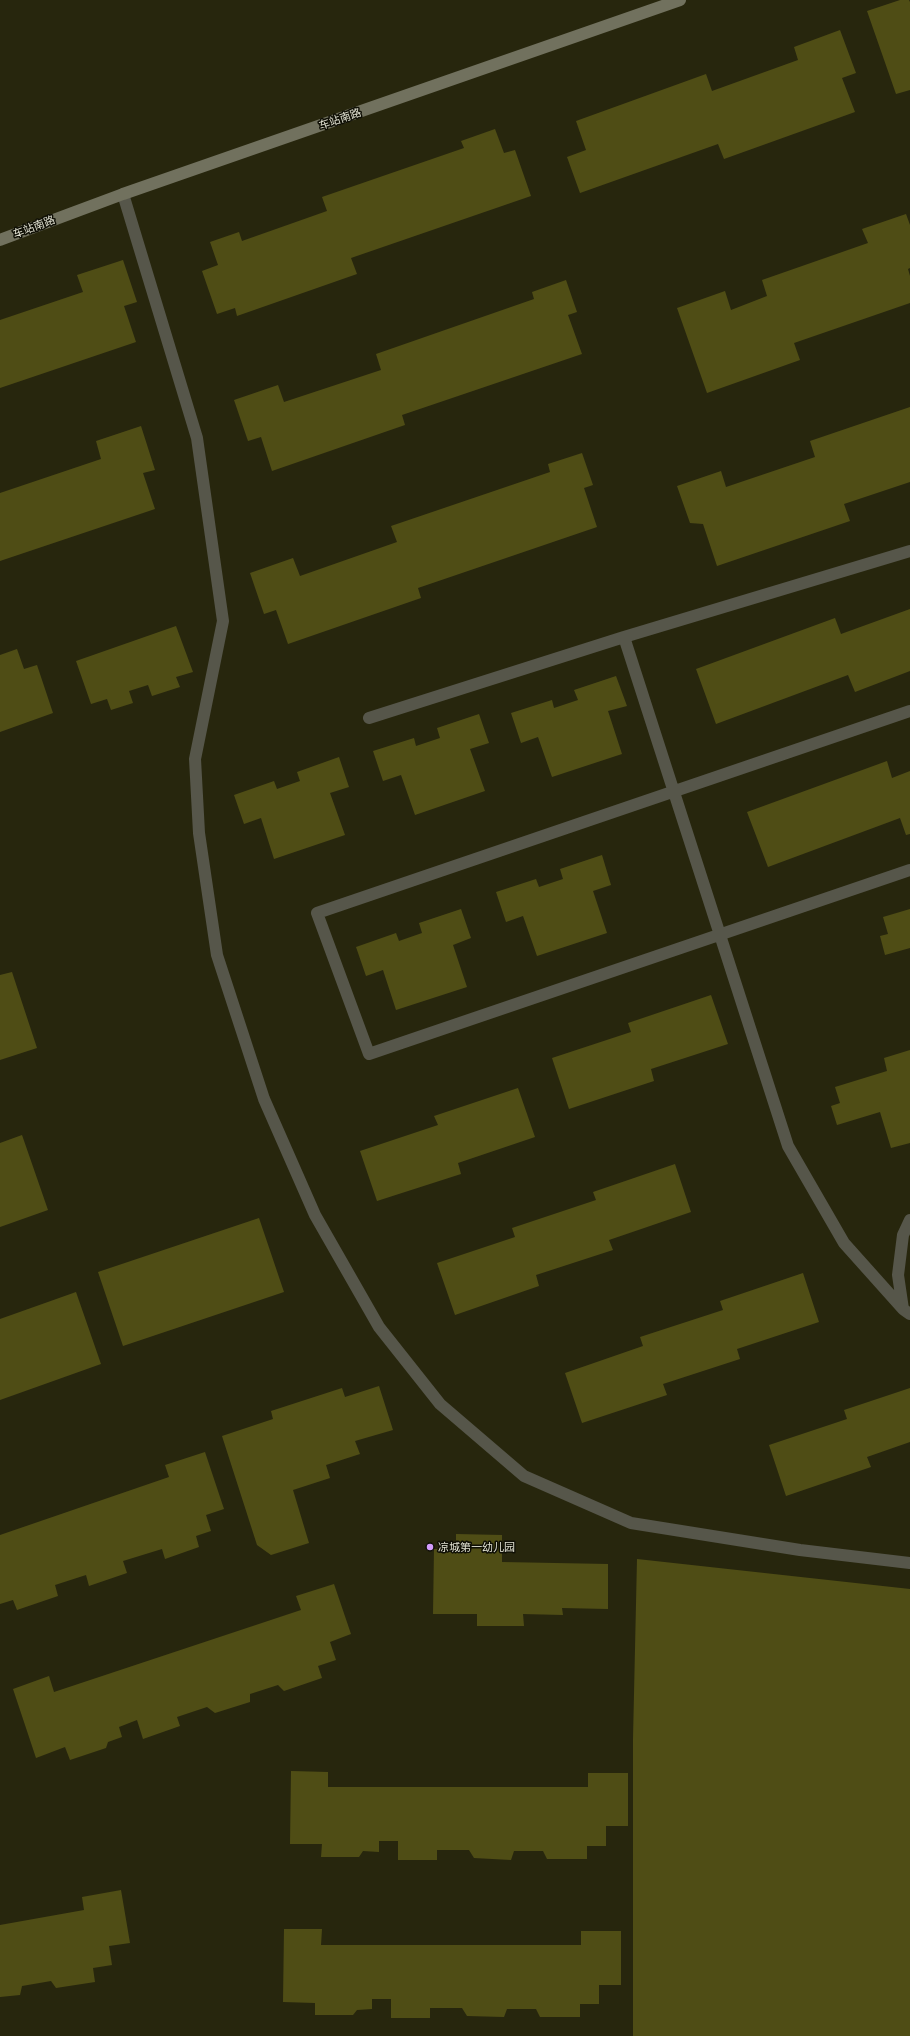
<!DOCTYPE html>
<html>
<head>
<meta charset="utf-8">
<style>
  body { margin:0 }
  canvas { display:block; background:#27260d }
</style>
</head>
<body>
<canvas width="910" height="2036"></canvas>
<script>
const ctx = document.querySelector('canvas').getContext('2d');
ctx.lineJoin = 'round';
function paint(path, color) { ctx.fillStyle = color; ctx.fill(path, 'evenodd'); }
const toPath = rows => new Path2D(rows.map(r => 'M' + r).join(''));
function strokePath(path, color, width, dash) { ctx.strokeStyle = color; ctx.lineWidth = width; ctx.lineCap = dash ? 'butt' : 'round'; ctx.setLineDash(dash || []); ctx.stroke(path); }
function write(font, color, halo, rows, align = 'center') {
  ctx.font = font + ' Barlow,"Noto Sans SC",sans-serif'; ctx.lineWidth = 3; ctx.setLineDash([]); ctx.textBaseline = 'middle'; ctx.strokeStyle = halo; ctx.fillStyle = color; for (const [text, x, y, turn = 0] of rows) {
    ctx.save(); ctx.translate(x, y); ctx.rotate((+turn || 0) * Math.PI / 180); ctx.textAlign = isNaN(turn) ? turn : align; if (halo) ctx.strokeText(text, 0, 0); ctx.fillText(text, 0, 0); ctx.restore();
  }
}
paint(toPath([
  [900,0,909,0,910,2,910,90,896,94,867,11],
  [840,30,856,73,842,78,855,112,724,159,718,144,580,193,567,157,586,150,576,121,706,74,712,91,798,60,794,47],
  [495,129,504,153,515,150,531,196,351,258,357,274,237,316,235,308,217,314,202,271,218,265,210,242,239,232,242,241,327,211,322,197,464,148,461,141],
  [906,214,910,225,910,268,908,269,910,276,910,303,794,343,800,360,707,393,677,308,725,291,731,310,767,296,762,280,868,243,862,229],
  [123,260,137,302,124,306,136,342,0,388,0,320,83,292,77,275],
  [566,280,577,312,568,315,582,354,402,415,405,425,272,471,261,437,248,441,234,400,278,385,284,402,381,370,376,354,534,299,532,292],
  [910,407,910,482,844,504,850,521,717,566,703,524,690,523,677,486,721,471,726,487,815,457,810,441],
  [141,426,155,470,143,473,155,509,0,561,0,493,101,459,96,441],
  [582,453,593,485,584,488,597,527,418,588,421,598,288,644,276,610,264,614,250,573,293,558,300,576,397,542,391,526,550,472,548,464],
  [910,609,910,671,855,692,848,675,716,724,696,669,835,618,841,634],
  [176,626,193,672,176,677,180,687,152,696,148,685,129,691,133,703,111,710,107,699,91,704,76,661],
  [17,649,24,669,37,665,53,713,0,732,0,655],
  [616,676,627,706,608,711,622,754,552,777,538,737,521,743,511,713,552,700,554,708,578,700,574,690],
  [479,714,489,743,470,749,485,791,415,815,401,775,383,781,373,751,414,738,416,746,440,738,437,728],
  [339,757,349,787,330,793,345,835,274,859,261,818,244,824,234,795,274,781,277,789,300,781,297,772],
  [887,761,892,778,910,771,910,834,906,835,900,818,768,867,747,812],
  [602,855,611,885,593,891,607,933,537,956,523,916,506,922,496,892,536,879,539,887,563,879,560,869],
  [461,909,471,938,453,945,467,987,396,1010,383,970,366,976,356,947,396,933,399,941,422,933,419,923],
  [910,909,910,948,885,955,880,936,888,934,883,917],
  [12,972,37,1048,0,1060,0,975],
  [711,995,728,1044,651,1069,654,1081,569,1109,552,1058,631,1032,628,1023],
  [910,1050,910,1143,891,1148,880,1112,837,1125,831,1106,840,1103,835,1087,887,1071,884,1058],
  [518,1088,535,1137,458,1163,461,1174,377,1201,360,1151,438,1125,434,1116],
  [22,1135,48,1210,0,1227,0,1143],
  [675,1164,691,1212,609,1240,613,1250,536,1275,539,1286,455,1315,437,1263,515,1237,512,1228,596,1200,593,1192],
  [259,1218,284,1292,123,1346,98,1272],
  [803,1273,819,1322,737,1349,740,1359,663,1384,667,1395,582,1423,565,1373,643,1346,640,1337,723,1310,720,1301],
  [76,1292,101,1364,0,1400,0,1319],
  [379,1386,393,1430,355,1441,360,1454,326,1465,330,1478,293,1490,309,1543,271,1555,257,1545,222,1436,273,1419,271,1411,342,1388,345,1397],
  [910,1388,910,1442,867,1457,871,1467,786,1496,769,1445,847,1419,844,1410],
  [205,1452,224,1509,206,1515,211,1531,196,1536,199,1547,165,1559,162,1549,123,1561,127,1573,89,1586,86,1575,55,1585,58,1596,17,1610,13,1600,0,1604,0,1535,169,1477,165,1465],
  [456,1534,502,1535,502,1562,608,1564,608,1609,562,1608,563,1615,523,1614,524,1626,477,1626,477,1614,433,1614,434,1549,456,1549],
  [637,1559,910,1589,910,2036,633,2036,633,1739],
  [334,1584,351,1634,330,1642,336,1660,318,1666,322,1678,284,1691,278,1685,250,1694,250,1702,215,1713,207,1707,177,1717,180,1726,143,1739,137,1720,119,1727,122,1737,108,1742,106,1748,70,1760,65,1747,36,1758,13,1689,49,1676,54,1692,301,1610,296,1596],
  [291,1771,328,1772,328,1787,588,1787,588,1773,628,1773,628,1826,606,1826,606,1846,587,1846,587,1859,547,1859,543,1851,514,1851,511,1860,474,1858,469,1850,437,1850,437,1860,398,1860,398,1841,379,1841,379,1852,363,1851,359,1857,321,1857,322,1844,290,1844],
  [121,1890,130,1943,109,1946,112,1965,93,1968,95,1982,56,1988,51,1981,22,1986,20,1995,0,1997,0,1925,84,1910,82,1897],
  [284,1929,322,1929,321,1945,581,1945,581,1931,621,1931,621,1985,599,1985,599,2004,580,2004,580,2017,540,2017,536,2009,507,2009,504,2017,467,2016,462,2008,430,2008,430,2018,391,2018,391,1999,372,1999,372,2009,357,2010,353,2015,315,2015,315,2003,283,2002]
]), '#4f4d15');
strokePath(toPath([
  [123,194,197,438,223,621,195,759,199,833,217,955,264,1099,315,1215,379,1327,440,1404,524,1476,631,1523,800,1550,910,1563],
  [624,637,910,551],
  [910,711,317,913,369,1054,910,870],
  [369,718,624,637,788,1146,844,1243,903,1309],
  [910,1220,903,1235,898,1275,903,1309,910,1314]
]), '#56564a', 12);
strokePath(toPath([
  [0,240,123,194,680,0]
]), '#71715e', 12);
for (const [x, y, r, color] of [
  [430,1547,4,"#d39cfc"]
]) { const dot = new Path2D(); dot.arc(x, y, r, 0, 2 * Math.PI); ctx.fillStyle = color; ctx.fill(dot); strokePath(dot, '#0f0f05', 1.5); }
write('11px', '#e1e1d2', '#0f0f05', [
  ["车站南路",340,119,-19],
  ["车站南路",34,227,-21]
]);
write('11px', '#e1e1d2', '#0f0f05', [
  ["凉城第一幼儿园",438,1547]
], 'left');
</script>
</body>
</html>
